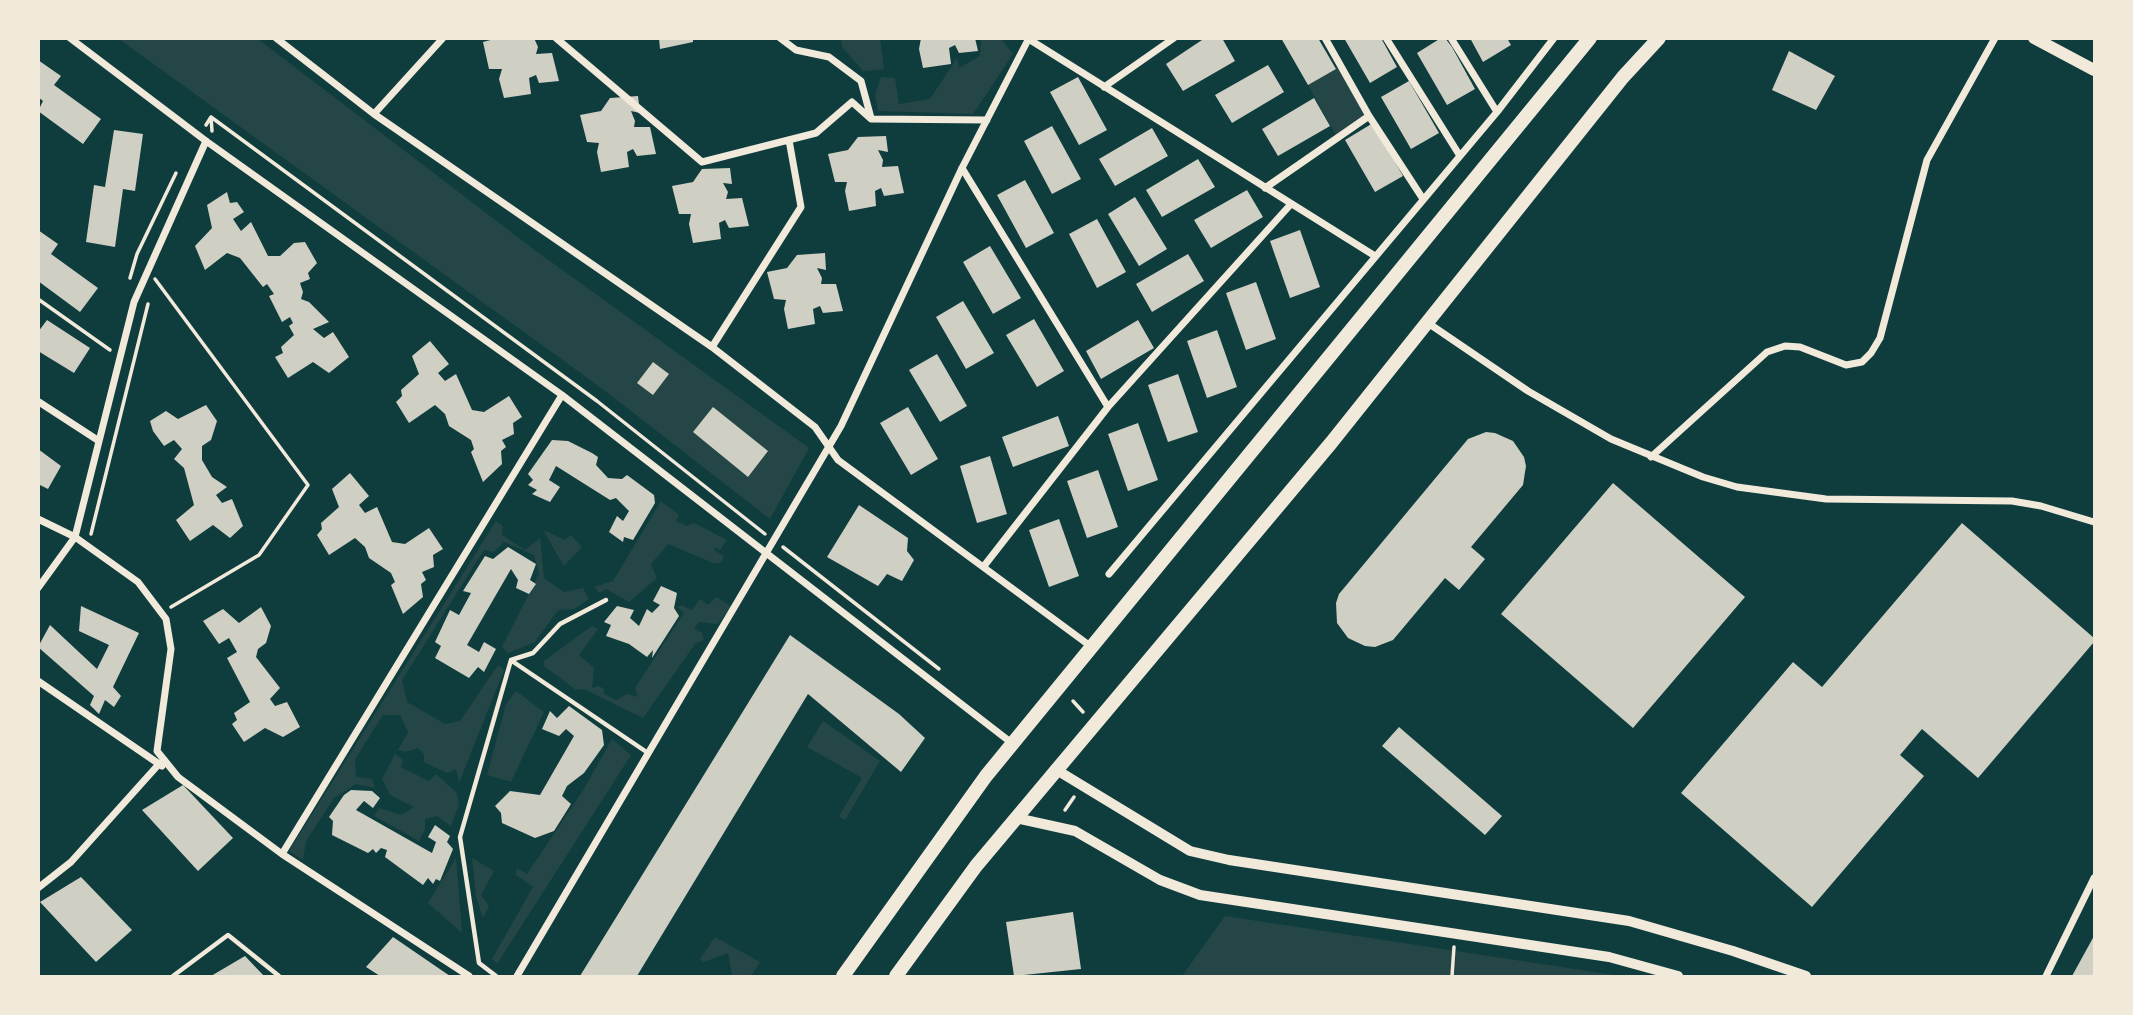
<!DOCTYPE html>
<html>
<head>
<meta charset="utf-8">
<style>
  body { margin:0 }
  #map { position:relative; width:2133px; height:1015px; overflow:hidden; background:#0f3d3e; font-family:"Open Sans",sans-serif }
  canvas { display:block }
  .frame { position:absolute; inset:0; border:40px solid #f1e9da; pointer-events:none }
</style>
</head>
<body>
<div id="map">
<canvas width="2133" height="1015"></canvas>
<div class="frame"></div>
</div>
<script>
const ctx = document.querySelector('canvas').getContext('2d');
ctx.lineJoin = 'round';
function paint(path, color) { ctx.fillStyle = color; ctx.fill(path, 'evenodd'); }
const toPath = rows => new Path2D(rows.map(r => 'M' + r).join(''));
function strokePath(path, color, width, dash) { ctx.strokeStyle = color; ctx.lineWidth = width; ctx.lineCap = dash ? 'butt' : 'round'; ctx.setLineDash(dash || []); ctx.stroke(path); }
paint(toPath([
  [119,39,258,39,532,248,809,448,770,519,604,390],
  [841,39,880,39,884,69,863,71,842,47],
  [981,39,1001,39,1013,54,973,114,878,111,875,95,881,77,895,78,899,104,930,99,957,58,959,68,980,56],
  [1341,65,1369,116,1337,137,1308,85],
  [661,501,679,515,676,521,687,526,694,523,727,540,720,550,716,547,714,550,724,556,721,563,713,563,668,544,651,564,657,578,629,602,606,589,600,593,594,587,613,581],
  [496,521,503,526,502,535,525,550,540,538,544,578,564,592,583,588,589,599,574,609,558,610,535,642,508,653,502,647,539,574,534,555,504,542,494,552,484,550,402,680,407,702,445,724,460,721,498,665,504,670,459,783,456,769,447,773,424,762,424,754,418,748,405,752,398,750,408,732,400,715,383,715,355,759,356,777,372,779,375,788,356,784,334,798,306,841,303,860,289,851],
  [543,530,565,540,571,535,582,547,564,566],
  [716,597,731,606,718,624,699,622,694,628,702,633,704,640,695,644,643,718,584,689,576,690,544,666,544,661,592,626,598,629,579,655,594,668,592,688,599,686,604,689,604,694,616,700,627,694,638,697,635,688,684,613,677,607,682,605,692,610,700,599,708,605],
  [516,691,544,712,511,782,487,775,506,704],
  [823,721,880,761,845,820,839,816,862,778,807,747],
  [612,739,631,755,497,964,492,959,533,887,516,875,517,868,527,874,582,792],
  [395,754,403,760,401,767,429,781,436,774,457,793,459,805,451,826,437,816,425,819,425,830,419,841,374,816,379,808,401,815,414,807,390,795,382,779],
  [456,858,462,933,428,903],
  [472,858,494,871,481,895,489,906,483,918,476,897],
  [1225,916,1621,976,1182,976],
  [715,937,760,962,751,976,732,976,728,953,704,962,700,959]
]), '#244646');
paint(toPath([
  [498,38,534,38,538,47,536,54,552,53,559,81,539,83,536,75,529,78,531,94,504,98,499,79,502,69,489,69,483,42],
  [659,38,693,38,693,42,660,49],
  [921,38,975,38,978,51,959,53,955,45,949,48,951,64,923,68,919,49],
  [1205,38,1222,38,1235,61,1183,91,1166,64],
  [1281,38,1318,38,1336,69,1308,85],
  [1344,38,1381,38,1397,67,1370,83],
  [1441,38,1445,38,1452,47,1475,89,1447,105,1417,53],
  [1470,38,1507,38,1511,45,1483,62],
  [1789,51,1835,76,1816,110,1772,90],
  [38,60,61,76,54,85,101,119,83,144,38,111,43,101,38,97],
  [1268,65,1284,92,1232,123,1215,95],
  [1078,77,1107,130,1079,145,1050,92],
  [1409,81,1439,133,1411,149,1381,97],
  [638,96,640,113,631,111,635,121,634,127,650,127,656,154,637,156,633,149,627,152,629,167,601,172,597,152,599,143,587,142,580,115,601,111,610,98],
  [1314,98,1330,126,1278,156,1262,129],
  [1373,123,1403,176,1375,192,1345,140],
  [1052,126,1081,179,1052,194,1024,141],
  [1152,128,1168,156,1115,186,1099,159],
  [114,130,143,134,135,191,123,189,115,247,86,242,94,185,105,187],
  [886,136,888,152,878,150,883,160,882,167,898,166,904,193,884,196,881,188,875,191,876,206,849,211,845,191,847,182,835,182,828,154,848,150,858,137],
  [1198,159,1215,187,1162,217,1146,190],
  [730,168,732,184,723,183,728,192,726,199,742,198,749,226,729,228,725,220,719,223,721,239,693,243,689,224,691,214,679,214,672,186,693,182,702,169],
  [1025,180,1054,233,1026,248,997,195],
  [1247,190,1263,217,1211,248,1194,220],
  [227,192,230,203,237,202,244,212,233,219,241,231,251,222,268,256,280,256,294,243,305,242,317,263,308,273,310,279,300,283,303,292,301,299,309,302,329,322,313,329,324,338,333,332,349,357,329,373,313,362,288,378,275,357,283,353,281,347,294,335,289,326,293,323,290,317,282,322,269,296,274,294,267,284,263,287,240,258,227,253,205,270,195,246,212,228,207,205],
  [1135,197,1167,249,1139,266,1108,214],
  [1097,219,1126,272,1097,288,1069,234],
  [38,230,58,244,51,254,98,288,80,312,38,281],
  [1300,230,1320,287,1290,298,1270,241],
  [990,246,1021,298,993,314,963,262],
  [825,253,826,270,817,268,822,278,821,284,836,284,843,311,823,313,820,306,813,309,815,324,788,329,784,309,786,300,774,299,767,272,787,268,797,255],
  [1188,254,1204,281,1152,312,1136,284],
  [1256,282,1276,339,1246,350,1226,293],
  [963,301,994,353,966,369,936,317],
  [1034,319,1064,371,1037,387,1006,335],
  [47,320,90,348,74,373,38,351,38,332],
  [1138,320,1154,348,1101,379,1086,351],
  [1217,330,1237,387,1207,398,1187,341],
  [430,341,449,364,438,373,445,381,456,374,472,410,484,412,509,396,522,417,513,423,514,434,502,440,506,447,501,451,502,464,483,482,471,452,474,449,471,440,449,426,445,414,435,405,409,423,396,402,402,396,401,390,419,374,412,356],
  [937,354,967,406,940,422,909,370],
  [653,362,669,374,653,395,637,383],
  [1178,374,1198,432,1168,442,1148,385],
  [206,405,217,421,211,440,202,446,202,460,212,477,227,487,216,495,222,503,232,499,243,526,230,538,213,525,190,541,176,520,194,505,184,468,174,459,182,449,174,440,164,446,153,431,150,421,166,411,178,419],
  [713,407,768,451,748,477,693,432],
  [908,407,938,459,911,475,880,423],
  [1058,416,1069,446,1013,467,1002,437],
  [1138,423,1158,480,1128,491,1108,434],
  [1486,432,1495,433,1513,441,1524,457,1526,466,1523,485,1471,547,1485,559,1459,590,1445,578,1393,640,1375,647,1365,646,1348,638,1337,623,1336,603,1339,594,1468,439],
  [552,440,568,441,592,453,598,457,596,465,608,478,622,479,627,475,654,495,655,503,633,540,624,537,623,542,609,532,617,516,623,521,629,511,616,498,610,500,556,466,549,480,560,487,550,502,532,494,537,490,528,485,533,480,528,474],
  [38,449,61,466,48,489,38,484],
  [990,456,1007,514,977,523,960,466],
  [1098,470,1118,527,1087,538,1067,481],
  [350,473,369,496,359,505,365,513,377,507,392,542,405,544,429,528,443,549,433,555,434,567,422,572,426,580,421,584,423,597,403,614,391,585,395,582,391,573,369,558,365,547,355,538,329,555,317,535,322,529,321,523,339,507,332,489],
  [1613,483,1745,597,1633,728,1501,614],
  [859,505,908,538,907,551,914,560,902,581,887,574,878,586,827,557],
  [1059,519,1079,576,1049,587,1029,530],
  [1962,523,2094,638,2094,642,1978,778,1922,729,1900,755,1924,776,1812,907,1681,793,1793,662,1822,687],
  [508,547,536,564,530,580,536,584,529,594,516,588,518,580,511,569,467,645,479,652,484,642,496,649,484,672,478,667,469,678,435,658,441,646,435,642,450,610,459,615,471,593,463,591,485,556,493,559],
  [661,586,677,593,674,608,679,616,652,658,653,650,647,657,629,644,606,636,611,625,604,622,617,606,634,610,630,618,639,626,647,609,652,613,660,605,653,601],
  [81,606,139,633,113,687,121,696,114,707,105,700,99,714,90,705,94,696,38,647,50,625,97,669,109,645,79,631],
  [261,607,271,626,266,643,258,649,256,657,280,688,270,699,275,706,287,702,300,727,283,737,265,728,244,742,232,724,237,720,234,713,250,702,227,658,237,652,229,638,219,644,203,621,223,609,239,623],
  [790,635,899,714,925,738,901,772,808,694,637,976,580,976],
  [569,706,602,730,604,745,584,773,567,786,562,796,571,804,554,831,535,838,502,823,501,813,495,806,510,791,540,795,574,736,566,729,559,736,542,729,550,711,557,718],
  [1399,727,1502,816,1485,835,1382,746],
  [183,785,233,838,198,871,142,810],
  [351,790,372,791,380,798,373,808,364,801,356,810,432,853,436,842,428,837,435,825,450,836,447,842,453,849,440,881,436,879,433,884,428,878,423,885,385,857,387,850,381,848,376,853,373,849,368,853,332,835,333,821,329,817,344,795],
  [81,877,132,930,96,962,40,902],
  [1073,912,1081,969,1014,976,1006,922],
  [2094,936,2094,976,2072,976],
  [393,937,450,976,380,976,366,967],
  [245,956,264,976,211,976]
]), '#cfcfc3');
strokePath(toPath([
  [211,117,597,401,765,534],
  [206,125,211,117,212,131],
  [130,278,137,254,176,173],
  [155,279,308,485,259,555,171,607],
  [38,299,110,350],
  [91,534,148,304],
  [783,547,939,669],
  [1073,701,1083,712],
  [1065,810,1074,797],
  [1452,976,1454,947]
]), '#f1e9da', 3.5);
strokePath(toPath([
  [512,661,648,753],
  [173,976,228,935,279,976],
  [496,976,479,963,460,837,511,660,533,653,560,624,606,600]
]), '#f1e9da', 4.5);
strokePath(toPath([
  [70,38,206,141,562,395,1013,744],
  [276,38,374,114,712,347,815,427,838,460,1093,648],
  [556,38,702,162,816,133,852,102,871,119,987,120],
  [780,38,796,50,829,57,861,81,871,118],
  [1027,38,1375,256],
  [1386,38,1460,156],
  [1451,38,1497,112],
  [1104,87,1174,38],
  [374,114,443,38],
  [1369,116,1423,199],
  [962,168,1108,407,984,566],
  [1265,188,1369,116,1325,38],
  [1428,323,1528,391,1611,439,1703,477,1737,487,1826,499,2012,501,2041,506,2094,522],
  [712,347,801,207,789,140],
  [39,402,99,441],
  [1108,407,1291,204],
  [1651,457,1767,352,1785,346,1800,347,1846,365,1862,362,1871,353,1880,338,1927,160,1995,38],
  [38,519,75,537,138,582,166,619,171,649,157,751,178,777,282,854,469,976],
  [1109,574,1497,112,1554,38],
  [38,588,75,537,134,302,206,141],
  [38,681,162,766],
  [282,854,562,395],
  [38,888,71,862,159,764],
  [517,976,841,426,962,168,1029,38],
  [2046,976,2094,878]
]), '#f1e9da', 7);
strokePath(toPath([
  [1055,769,1190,851,1229,860,1629,921,1733,951,1806,976],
  [1016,818,1075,831,1160,880,1200,895,1609,957,1678,976]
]), '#f1e9da', 10);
strokePath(toPath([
  [2034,38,2094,70]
]), '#f1e9da', 12);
strokePath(toPath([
  [843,976,986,776,1590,38],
  [896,976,976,866,1331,443,1623,77,1659,38]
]), '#f1e9da', 14);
</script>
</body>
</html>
